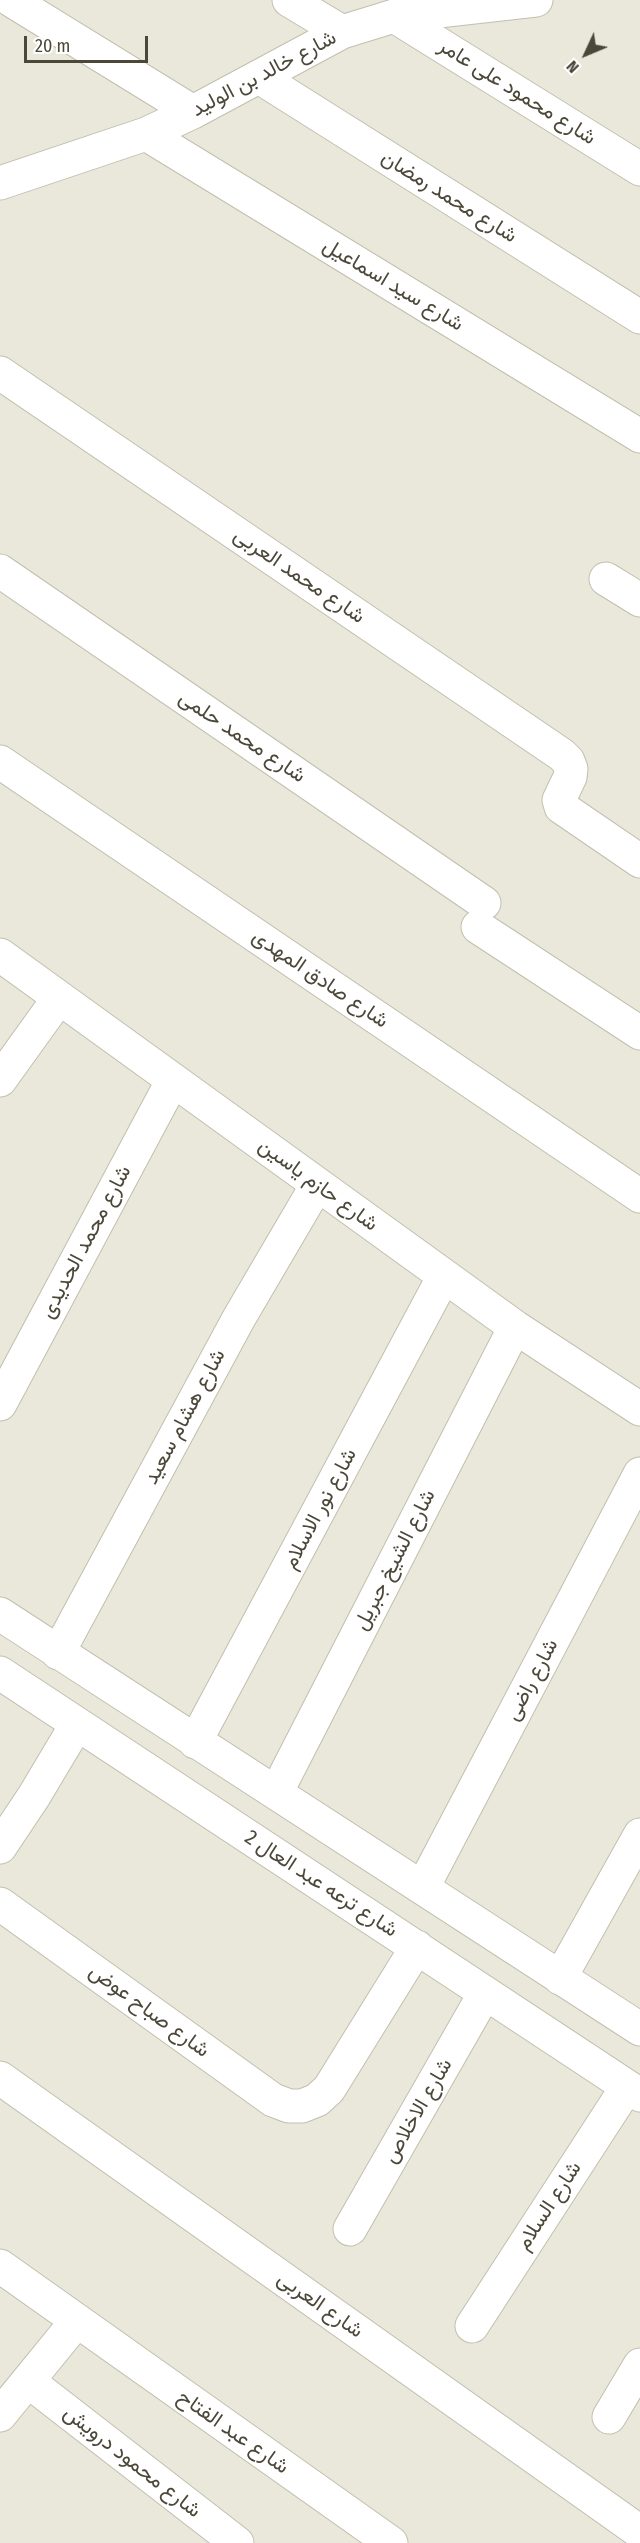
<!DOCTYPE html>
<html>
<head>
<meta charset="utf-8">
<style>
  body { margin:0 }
  #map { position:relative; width:640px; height:2543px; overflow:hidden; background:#f6f5ec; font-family:"Fira Sans Condensed",sans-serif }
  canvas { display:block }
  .north { position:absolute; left:556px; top:24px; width:60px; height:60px; -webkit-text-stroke:4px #fff; paint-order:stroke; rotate:226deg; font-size:16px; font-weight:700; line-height:24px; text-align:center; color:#4b4739 }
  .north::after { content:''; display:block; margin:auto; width:21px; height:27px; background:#4b4739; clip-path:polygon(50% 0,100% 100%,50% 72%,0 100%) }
  .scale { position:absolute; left:24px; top:36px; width:124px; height:27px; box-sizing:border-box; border:3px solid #4b4739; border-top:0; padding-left:8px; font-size:18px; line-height:21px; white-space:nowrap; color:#4b4739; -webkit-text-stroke:4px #fff; paint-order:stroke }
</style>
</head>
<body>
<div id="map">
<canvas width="640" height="2543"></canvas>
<div class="north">N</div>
<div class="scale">20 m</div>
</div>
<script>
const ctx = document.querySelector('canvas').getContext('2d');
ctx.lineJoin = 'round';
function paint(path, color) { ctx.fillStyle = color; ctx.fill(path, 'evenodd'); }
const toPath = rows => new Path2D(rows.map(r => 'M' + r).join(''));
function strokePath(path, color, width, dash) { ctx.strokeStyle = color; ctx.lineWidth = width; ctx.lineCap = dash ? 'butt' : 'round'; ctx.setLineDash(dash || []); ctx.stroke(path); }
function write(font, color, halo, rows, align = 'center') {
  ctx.font = font + ' "Fira Sans Condensed",Vazirmatn,sans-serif'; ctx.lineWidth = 4.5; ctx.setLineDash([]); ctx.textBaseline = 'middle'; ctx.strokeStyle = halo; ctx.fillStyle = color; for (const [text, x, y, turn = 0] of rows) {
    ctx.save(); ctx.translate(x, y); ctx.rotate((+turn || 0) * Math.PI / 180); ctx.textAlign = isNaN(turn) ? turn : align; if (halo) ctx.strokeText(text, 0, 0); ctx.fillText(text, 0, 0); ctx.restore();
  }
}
paint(toPath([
  [0,0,640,0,640,2543,0,2543]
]), '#eae8da');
const minor = toPath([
  [11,0,193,112],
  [289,0,342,32],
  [394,16,640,169],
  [259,77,640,317],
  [146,134,640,436],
  [0,183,146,134,193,112,342,32,394,16,536,0],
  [0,373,562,755,568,761,571,769,570,777,559,800,561,807,640,861],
  [0,571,484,903],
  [606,579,640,600],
  [0,762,640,1196],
  [478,927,640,1033],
  [0,955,515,1327,640,1409],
  [0,1080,59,998],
  [0,1404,173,1080],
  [0,1614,640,2029],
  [58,1653,239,1318,317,1185],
  [0,1673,640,2095],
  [195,1742,444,1276],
  [276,1793,515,1327],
  [0,1847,34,1796,77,1724],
  [423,1887,640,1474],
  [0,1904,273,2100,289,2106,302,2106,317,2100,329,2089,417,1947],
  [560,1978,640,1835],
  [0,2078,640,2532],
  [350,2229,485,1993],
  [0,2266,391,2543],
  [472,2326,627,2087],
  [28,2381,237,2543],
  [0,2415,76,2322],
  [609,2417,640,2365]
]);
strokePath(minor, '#c2bfae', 35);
strokePath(minor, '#fff', 33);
write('21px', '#4b4739', '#fff', [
  ["شارع خالد بن الوليد",264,74,-28],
  ["شارع محمود على عامر",517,92,32],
  ["شارع محمد رمضان",449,197,32],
  ["شارع سيد اسماعيل",393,285,31],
  ["شارع محمد العربى",299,576,34],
  ["شارع محمد حلمى",242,737,34],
  ["شارع صادق المهدى",320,979,34],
  ["شارع حازم ياسين",318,1185,36],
  ["شارع محمد الحديدى",86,1242,-62],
  ["شارع هشام سعيد",185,1417,-62],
  ["شارع نور الاسلام",320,1509,-62],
  ["شارع الشيخ جبريل",395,1560,-63],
  ["شارع راضى",532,1680,-62],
  ["شارع ترعه عبد العال 2",321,1884,33],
  ["شارع صباح عوض",149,2011,36],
  ["شارع الاخلاص",418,2111,-60],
  ["شارع السلام",549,2206,-57],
  ["شارع العربى",320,2305,35],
  ["شارع عبد الفتاح",233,2432,35],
  ["شارع محمود درويش",132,2462,38]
]);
</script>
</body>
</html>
